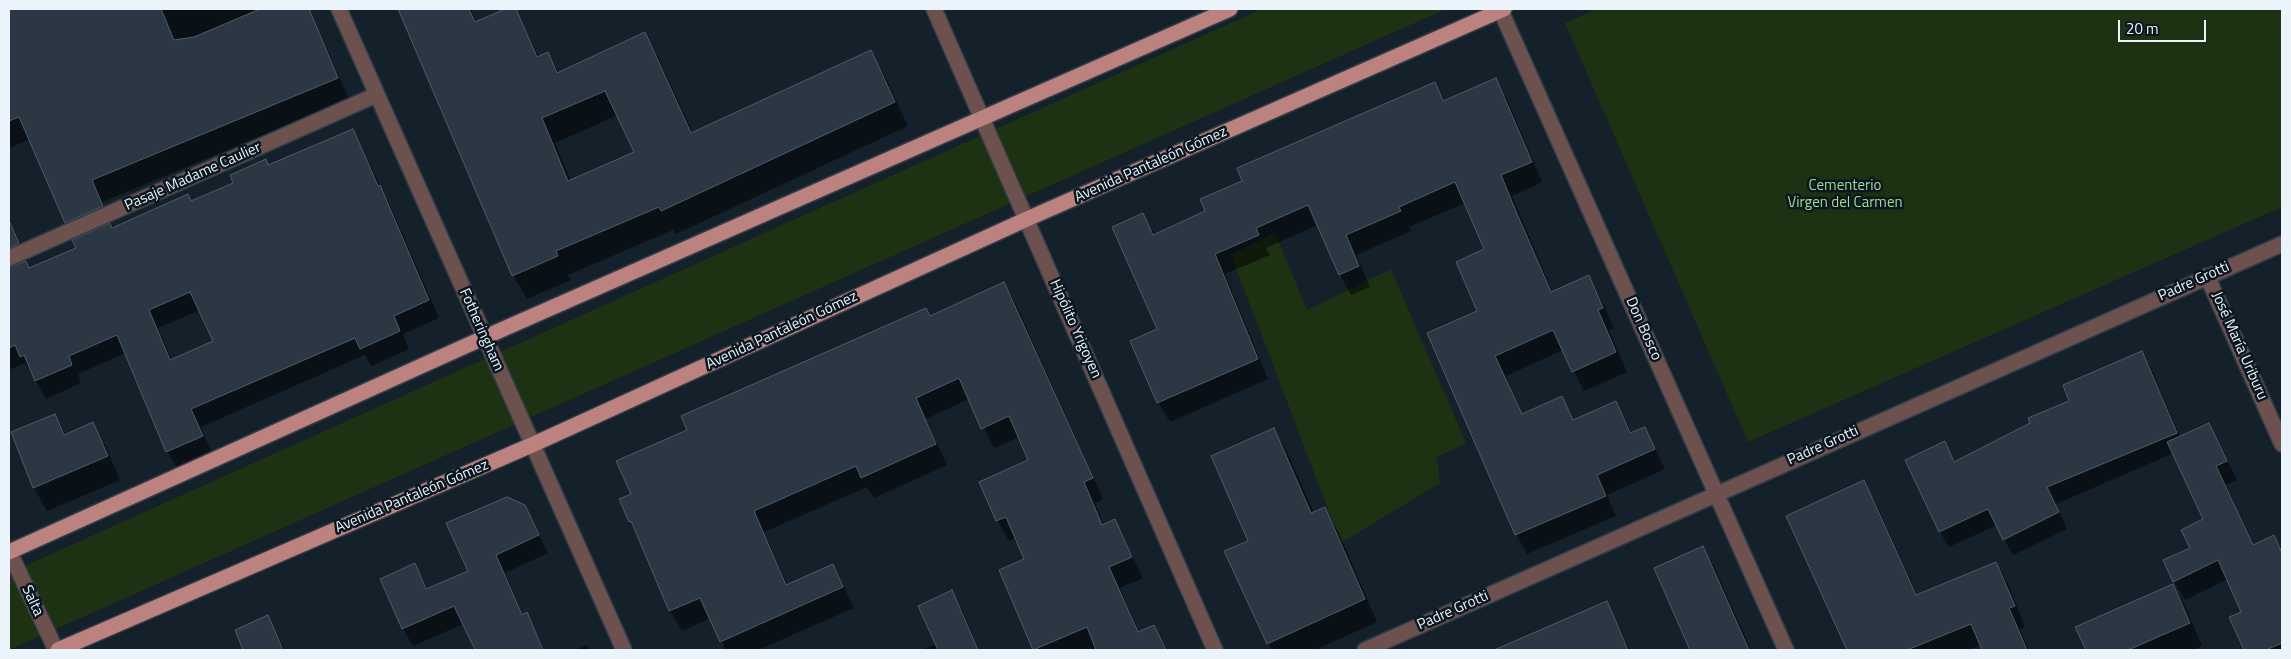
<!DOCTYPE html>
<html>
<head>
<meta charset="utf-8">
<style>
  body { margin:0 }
  #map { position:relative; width:2291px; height:659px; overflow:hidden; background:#14202a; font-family:"Titillium Web",sans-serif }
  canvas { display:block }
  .frame { position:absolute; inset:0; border:10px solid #ecf4fb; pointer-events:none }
  .scale { position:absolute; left:2118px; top:20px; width:88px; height:22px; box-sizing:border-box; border:2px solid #ecf4fb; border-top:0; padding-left:6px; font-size:15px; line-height:18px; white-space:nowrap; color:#ecf4fb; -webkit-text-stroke:4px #0b1720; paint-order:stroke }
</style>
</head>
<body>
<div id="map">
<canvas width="2291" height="659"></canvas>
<div class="frame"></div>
<div class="scale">20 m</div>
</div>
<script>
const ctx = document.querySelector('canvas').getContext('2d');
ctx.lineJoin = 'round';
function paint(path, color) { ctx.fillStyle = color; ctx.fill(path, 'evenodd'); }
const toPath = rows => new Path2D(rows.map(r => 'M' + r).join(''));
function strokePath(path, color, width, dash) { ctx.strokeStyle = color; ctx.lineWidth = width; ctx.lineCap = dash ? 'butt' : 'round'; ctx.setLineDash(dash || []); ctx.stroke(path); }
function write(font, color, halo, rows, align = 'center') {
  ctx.font = font + ' "Titillium Web",sans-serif'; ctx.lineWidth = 5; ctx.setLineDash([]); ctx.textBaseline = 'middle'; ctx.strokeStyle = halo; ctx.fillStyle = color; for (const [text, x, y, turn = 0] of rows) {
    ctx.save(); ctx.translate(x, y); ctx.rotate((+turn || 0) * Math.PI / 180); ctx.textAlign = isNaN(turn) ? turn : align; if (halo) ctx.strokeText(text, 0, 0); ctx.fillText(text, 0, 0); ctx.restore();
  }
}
paint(toPath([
  [1262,9,1446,9,9,650,9,573],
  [1597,9,2282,9,2282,207,1748,442,1565,23],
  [1275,233,1307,310,1391,269,1466,443,1437,457,1440,483,1341,543,1231,255]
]), '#1d3213');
paint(toPath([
  [9,9,309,9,349,99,103,202,114,228,191,202,352,130,390,205,439,318,403,334,409,349,371,366,365,355,201,427,212,454,178,469,167,451,126,353,78,374,81,383,46,399,25,363,9,370,9,294,20,289,77,249,76,240,66,222,30,139,9,148],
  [200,310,215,342,172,360,158,328],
  [413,9,471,9,477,23,509,9,515,9,539,57,547,54,559,73,644,34,658,57,693,133,870,51,884,75,908,126,676,234,673,230,568,275,571,280,527,299,513,275,402,14],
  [618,115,635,153,571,181,555,143],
  [1495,79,1507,99,1542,182,1512,196,1553,293,1589,277,1600,297,1614,328,1609,330,1627,372,1584,391,1563,350,1506,376,1523,415,1562,398,1574,421,1616,403,1632,434,1645,428,1665,469,1607,495,1616,516,1527,554,1516,534,1479,311,1486,250,1465,203,1409,227,1411,231,1356,255,1370,287,1351,295,1340,275,1318,225,1266,248,1270,255,1225,274,1268,379,1170,422,1158,402,1158,329,1143,214,1155,235,1207,212,1244,181,1434,83,1445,102],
  [9,217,28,261,9,269],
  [1004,284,1016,304,1103,499,1095,503,1104,525,1115,520,1143,578,1120,588,1139,632,1154,626,1167,650,1099,650,1098,648,1093,650,1035,650,1001,571,1026,560,1016,538,1009,541,997,520,1030,461,1019,437,994,448,969,399,926,419,947,465,874,498,867,487,764,532,788,586,833,566,854,608,758,650,726,650,711,618,682,631,670,611,621,499,632,494,689,431],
  [2141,353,2151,368,2180,437,2208,424,2237,480,2226,485,2254,546,2274,537,2282,552,2282,650,2245,650,2231,618,2243,612,2228,579,2185,600,2174,581,2205,520,2174,453,2056,504,2067,529,2013,555,1997,525,1949,547,1940,532,1907,461,1944,443,1955,463,2071,401],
  [54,415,66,435,92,424,106,447,120,480,47,511,34,488,13,433],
  [1274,429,1287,452,1314,513,1324,508,1338,531,1377,622,1315,650,1272,650,1268,643],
  [1863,482,1875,502,1918,596,1996,563,2008,584,2025,627,2020,629,2029,650,1983,650,1981,645,1968,650,1848,650,1788,517],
  [524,506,548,553,505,573,523,615,526,614,544,650,474,650,463,624,413,646,403,629,414,565,428,590,469,572],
  [1703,548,1715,569,1751,650,1691,650],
  [2173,585,2186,608,2202,646,2193,650,2087,650,2077,627],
  [951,592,963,612,979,650,922,650,936,644],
  [1606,602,1630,650,1536,650,1530,636],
  [268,617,285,650,245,650,236,631],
  [587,645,590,650,575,650]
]), '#0007');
const building = toPath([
  [9,9,161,9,174,40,194,37,260,9,309,9,338,78,92,180,103,206,65,223,19,117,9,121,9,9],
  [398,9,469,9,475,22,505,9,516,9,537,57,548,52,557,73,645,32,691,133,871,50,895,102,661,211,659,207,556,251,558,256,512,276,398,9],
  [605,91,634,152,568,181,542,118,605,91],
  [1496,78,1532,162,1501,175,1515,209,1551,292,1589,275,1603,308,1598,310,1616,352,1572,372,1553,330,1495,356,1522,414,1562,396,1573,420,1616,401,1630,433,1645,427,1655,449,1597,475,1606,496,1515,535,1427,333,1477,311,1456,262,1484,249,1455,182,1399,207,1401,211,1346,235,1359,266,1339,275,1308,205,1256,228,1259,235,1215,254,1258,359,1157,403,1130,341,1157,329,1112,227,1143,213,1153,235,1205,211,1200,199,1242,181,1237,168,1435,82,1443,101,1496,78],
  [353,129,378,186,380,185,429,300,394,316,400,331,360,349,355,338,191,409,203,436,166,452,117,335,69,356,72,365,35,381,24,355,20,357,15,345,9,348,9,267,26,261,29,268,76,248,72,240,110,223,112,228,188,194,191,201,233,183,230,175,266,159,268,165,353,129],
  [190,292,213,341,170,360,149,310,190,292],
  [9,220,19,243,9,248,9,220],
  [1004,282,1093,478,1084,482,1102,525,1115,519,1132,557,1109,567,1138,632,1154,625,1166,650,1096,650,1087,627,1033,650,999,570,1024,559,1006,517,996,521,979,482,1028,460,1009,416,981,429,959,378,916,398,936,444,861,478,856,466,754,511,786,585,833,564,843,587,720,642,700,598,669,611,631,521,629,522,619,499,631,494,616,461,687,430,681,416,926,308,930,316,1004,282],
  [2142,351,2177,433,2047,487,2059,512,2003,540,1988,509,1939,532,1905,460,1945,441,1954,462,2030,423,2028,418,2069,401,2063,385,2142,351],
  [55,414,64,435,93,422,108,456,33,488,11,432,55,414],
  [2209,423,2227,461,2216,466,2253,545,2274,535,2282,553,2282,643,2266,650,2244,650,2229,617,2241,612,2218,560,2173,582,2163,560,2190,548,2181,530,2203,519,2167,442,2209,423],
  [1274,428,1311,513,1325,507,1365,599,1267,644,1224,551,1248,541,1211,456,1274,428],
  [1864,480,1916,595,1996,562,2015,606,2009,608,2027,650,1982,650,1971,624,1907,650,1847,650,1786,516,1864,480],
  [507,497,525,505,539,535,496,555,522,615,527,612,543,650,475,650,454,606,402,629,380,579,415,563,426,589,468,571,446,523,507,497],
  [1703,546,1749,650,1690,650,1654,568,1703,546],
  [2173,584,2190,623,2128,650,2086,650,2075,627,2173,584],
  [952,590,978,650,938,650,918,606,952,590],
  [1607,601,1628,650,1494,650,1607,601],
  [268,615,283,650,243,650,235,630,268,615]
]);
paint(building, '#2b3843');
strokePath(building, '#4f5c68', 1);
const minor = toPath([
  [339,9,624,650],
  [934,9,1215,650],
  [1500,9,1786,650],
  [9,258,376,95],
  [2207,276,2282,444],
  [9,551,56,650],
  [1365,650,2282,244]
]);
const major = toPath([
  [9,552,501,330,1230,9],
  [58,650,534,444,1027,219,1504,9]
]);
strokePath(minor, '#323e47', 18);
strokePath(major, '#323e47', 18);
strokePath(minor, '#6d514f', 15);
strokePath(major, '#bc827f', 15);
write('15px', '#ecf4fb', '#0b1720', [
  ["Avenida Pantaleón Gómez",1151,165,-24],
  ["Pasaje Madame Caulier",193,177,-24],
  ["Padre Grotti",2194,282,-24],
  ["Hipólito Yrigoyen",1075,329,66],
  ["Don Bosco",1643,329,66],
  ["Fotheringham",481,330,66],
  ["Avenida Pantaleón Gómez",782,331,-25],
  ["José María Uriburu",2239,346,66],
  ["Padre Grotti",1823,446,-24],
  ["Avenida Pantaleón Gómez",412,497,-23],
  ["Salta",32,601,65],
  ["Padre Grotti",1453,611,-24]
]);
write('15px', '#a3d98d', '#0b1720', [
  ["Cementerio",1845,186],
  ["Virgen del Carmen",1845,203]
]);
</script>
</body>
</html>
